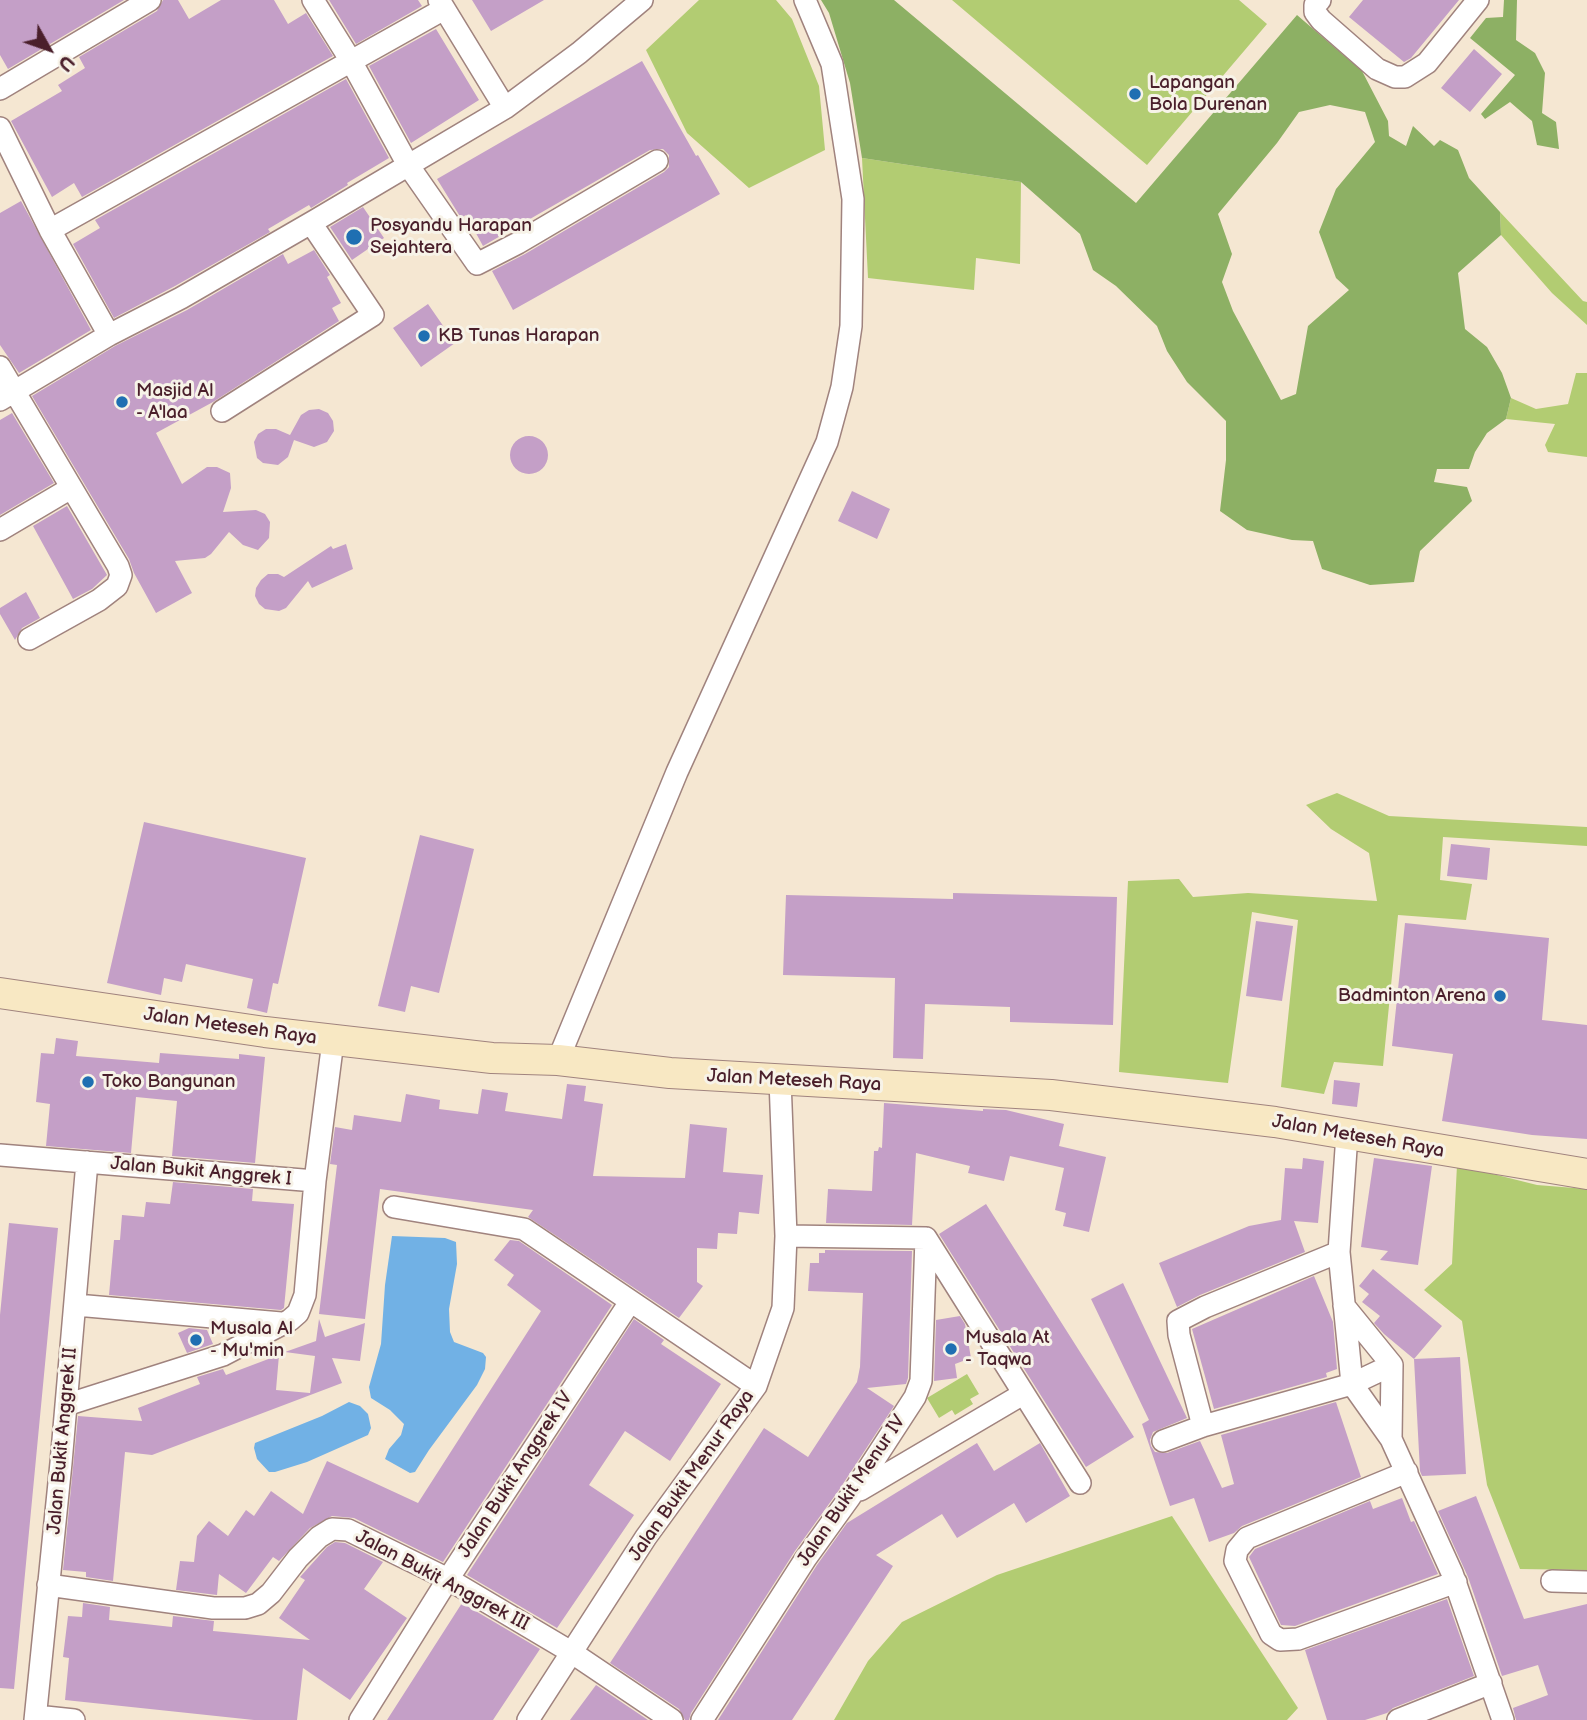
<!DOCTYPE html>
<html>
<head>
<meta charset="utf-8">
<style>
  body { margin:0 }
  #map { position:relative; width:1587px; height:1720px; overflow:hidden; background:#f5e7d2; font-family:"Balsamiq Sans",sans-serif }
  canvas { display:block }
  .north { position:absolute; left:14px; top:14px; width:70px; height:70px; -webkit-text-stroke:5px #f7f3e8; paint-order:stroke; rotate:130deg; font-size:19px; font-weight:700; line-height:28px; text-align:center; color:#4a1f2b }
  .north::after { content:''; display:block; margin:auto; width:24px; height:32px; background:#4a1f2b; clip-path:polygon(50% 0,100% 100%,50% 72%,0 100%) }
</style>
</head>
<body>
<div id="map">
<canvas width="1587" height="1720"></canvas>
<div class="north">U</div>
</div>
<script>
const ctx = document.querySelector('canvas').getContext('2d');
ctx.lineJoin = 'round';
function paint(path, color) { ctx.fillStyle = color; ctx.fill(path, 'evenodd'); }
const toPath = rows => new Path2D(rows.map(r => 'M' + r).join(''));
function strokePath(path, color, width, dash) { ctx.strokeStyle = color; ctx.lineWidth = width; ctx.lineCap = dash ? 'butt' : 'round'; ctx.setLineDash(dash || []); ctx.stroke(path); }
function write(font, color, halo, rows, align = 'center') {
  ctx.font = font + ' "Balsamiq Sans",sans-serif'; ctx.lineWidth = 6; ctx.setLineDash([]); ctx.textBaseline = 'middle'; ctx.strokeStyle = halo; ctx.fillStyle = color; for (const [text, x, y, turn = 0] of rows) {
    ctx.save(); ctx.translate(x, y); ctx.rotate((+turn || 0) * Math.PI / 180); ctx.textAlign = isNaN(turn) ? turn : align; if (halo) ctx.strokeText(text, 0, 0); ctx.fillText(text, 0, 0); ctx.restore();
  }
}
paint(toPath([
  [699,0,776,0,792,19,819,86,825,150,749,188,687,133,646,50],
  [952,0,1239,0,1267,24,1147,165],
  [862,158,1021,182,1020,264,976,258,974,290,868,278],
  [1500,212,1583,301,1587,302,1587,325,1552,293,1501,235],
  [1576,373,1587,373,1587,457,1548,452,1545,445,1555,424,1506,419,1511,398,1536,409,1568,404],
  [1337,793,1389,816,1587,827,1587,846,1443,837,1440,880,1472,884,1466,920,1398,915,1383,1066,1334,1062,1324,1094,1281,1087,1298,920,1252,912,1228,1083,1119,1072,1128,881,1179,879,1193,897,1248,893,1377,901,1369,853,1331,829,1306,805],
  [1457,1165,1537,1185,1587,1189,1587,1570,1520,1569,1487,1485,1462,1321,1424,1290,1452,1264],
  [967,1374,979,1394,970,1399,973,1404,955,1415,952,1410,939,1418,927,1398],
  [1172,1516,1298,1708,1287,1720,834,1720,868,1661,902,1622,997,1575]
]), '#b2cc72');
paint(toPath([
  [821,0,894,0,1136,203,1297,15,1362,71,1388,121,1389,136,1406,146,1413,126,1434,146,1440,140,1458,150,1469,178,1500,212,1501,235,1458,273,1465,329,1487,347,1502,373,1511,398,1506,419,1487,433,1475,452,1469,469,1437,469,1434,482,1467,487,1472,501,1420,551,1414,582,1370,585,1322,569,1313,541,1292,540,1247,530,1220,511,1226,460,1226,421,1187,382,1167,351,1157,326,1116,286,1093,270,1080,234,1021,182,862,158,850,83,829,13],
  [1330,105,1365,112,1375,142,1336,189,1319,232,1336,278,1349,290,1308,326,1296,394,1281,400,1233,311,1222,282,1232,254,1218,214,1277,143,1299,112],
  [1504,0,1517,0,1516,40,1535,53,1545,73,1542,113,1556,122,1559,149,1537,145,1532,121,1510,102,1485,119,1481,114,1515,75,1470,38,1486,18,1503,17]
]), '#8db064');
paint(toPath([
  [392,1236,445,1238,456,1242,457,1264,449,1309,450,1332,454,1342,483,1353,486,1357,485,1369,477,1385,429,1450,415,1472,410,1473,385,1459,389,1449,401,1435,404,1424,390,1410,371,1398,369,1387,381,1344,385,1285],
  [349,1402,360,1406,368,1414,371,1428,368,1435,307,1462,275,1472,269,1472,257,1459,254,1448,255,1443,322,1416]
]), '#71b1e5');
paint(toPath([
  [0,0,124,0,8,69,0,55],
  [163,0,178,0,189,19,221,0,274,0,288,24,306,13,333,56,82,197,74,183,52,197,11,121,62,91,58,85,85,68,79,57,157,11],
  [329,0,418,0,422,6,356,44],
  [472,0,544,0,491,31],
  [1363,0,1459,0,1411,58,1404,62,1349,17],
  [436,29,479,100,411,143,369,66],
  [1474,49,1502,74,1470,112,1441,88],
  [642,61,696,156,698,155,720,194,513,310,492,271,525,254,664,172,669,167,669,155,663,149,650,150,483,246,466,215,461,218,437,179],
  [346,79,389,158,347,183,348,185,311,208,309,205,268,229,270,232,175,286,114,318,73,244,100,228,95,220],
  [21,201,91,330,19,373,0,345,0,213],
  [363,207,384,238,352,260,330,227],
  [314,250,330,275,327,277,341,303,332,308,339,321,213,402,156,433,182,484,207,467,217,467,230,473,231,488,223,512,256,510,265,514,270,522,269,538,258,550,243,545,229,532,211,554,205,558,175,561,192,593,156,613,134,573,129,559,32,396,115,346,187,310,283,254,288,264],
  [428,304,455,343,421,367,393,328],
  [319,409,328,413,333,421,334,431,327,442,314,447,294,440,288,457,278,465,263,463,257,458,254,442,258,434,266,429,276,429,290,435,301,415,309,410],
  [12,413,54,483,0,515,0,420],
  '510 455a19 19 0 1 1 38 0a19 19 0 1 1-38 0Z',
  [852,491,890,509,877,539,838,521],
  [67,506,107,575,92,589,73,599,33,526],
  [346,544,353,569,312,588,308,581,286,608,279,611,265,609,259,604,255,596,256,588,261,580,268,574,278,574,284,577,331,546,333,549],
  [26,592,40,618,22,628,15,640,0,614,0,608],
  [144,822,306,858,278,984,273,983,267,1013,247,1008,253,979,186,964,182,982,164,978,161,995,107,983],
  [420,835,474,849,439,993,411,986,405,1012,378,1006],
  [1451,844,1490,848,1487,880,1447,876],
  [953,893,1117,897,1113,1025,1010,1022,1010,1007,925,1004,923,1059,893,1058,895,978,783,975,786,895,953,899],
  [1256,921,1293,926,1282,1001,1246,996],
  [1405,923,1549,938,1542,1020,1587,1025,1587,1139,1532,1135,1442,1121,1453,1054,1392,1046],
  [56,1038,78,1041,76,1056,159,1063,160,1053,239,1059,239,1054,265,1057,255,1163,172,1156,177,1101,136,1097,131,1153,46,1146,50,1104,36,1102,41,1053,54,1054],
  [1334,1080,1360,1083,1357,1107,1332,1104],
  [567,1084,586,1086,584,1101,603,1104,593,1176,685,1178,690,1124,727,1128,723,1172,763,1175,759,1214,739,1212,737,1234,718,1233,717,1249,697,1248,697,1282,703,1286,679,1318,528,1217,533,1210,380,1189,365,1319,319,1314,337,1165,330,1164,335,1127,352,1130,354,1115,401,1122,406,1094,440,1100,439,1109,478,1114,482,1089,508,1093,505,1111,562,1119],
  [884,1103,983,1111,983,1109,1006,1110,1064,1124,1059,1146,1106,1157,1089,1232,1063,1226,1066,1213,1055,1210,1064,1168,1010,1156,1004,1181,968,1173,970,1166,916,1153,912,1225,826,1223,828,1189,872,1191,874,1151,878,1151,879,1147,882,1148],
  [1303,1158,1324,1161,1318,1223,1294,1221,1305,1252,1200,1295,1177,1307,1159,1263,1249,1226,1281,1220,1285,1168,1302,1169],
  [1374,1158,1432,1166,1418,1265,1380,1260,1388,1251,1361,1247],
  [173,1182,253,1189,252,1201,294,1204,284,1308,281,1310,109,1295,114,1240,120,1240,122,1215,144,1217,146,1202,170,1204],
  [986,1204,1134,1437,1086,1467,939,1234],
  [9,1223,58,1228,14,1689,0,1688,0,1315],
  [510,1240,519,1241,612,1305,443,1562,354,1518,332,1516,310,1528,279,1561,273,1557,246,1593,219,1574,217,1595,176,1590,180,1561,194,1562,197,1536,209,1521,228,1536,246,1510,254,1516,271,1491,303,1514,327,1461,418,1503,541,1311,507,1285,514,1275,494,1260],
  [825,1250,912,1251,908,1378,906,1384,867,1388,894,1406,839,1490,795,1551,691,1713,689,1720,685,1720,679,1709,610,1663,764,1428,808,1457,857,1382,860,1367,863,1293,808,1291,810,1263,819,1263,819,1253,825,1253],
  [1373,1269,1442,1326,1414,1359,1384,1334,1374,1323,1380,1316,1362,1302,1369,1294,1359,1286],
  [1314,1276,1333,1322,1337,1369,1326,1373,1327,1377,1214,1409,1192,1329],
  [1123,1283,1187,1418,1153,1432,1150,1440,1151,1446,1155,1452,1167,1453,1200,1441,1222,1488,1234,1484,1221,1435,1336,1402,1361,1477,1242,1526,1234,1533,1209,1542,1194,1498,1170,1506,1142,1424,1149,1420,1091,1299],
  [960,1316,965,1324,971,1358,955,1364,957,1378,934,1381,936,1320],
  [319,1319,325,1337,365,1323,360,1361,332,1358,342,1383,152,1455,125,1452,113,1581,86,1577,86,1572,63,1570,78,1416,142,1421,138,1408,200,1384,197,1377,223,1369,226,1375,279,1355,276,1390,310,1393,315,1356,285,1352,316,1341],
  [634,1319,664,1340,661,1344,721,1384,670,1461,625,1431,589,1485,634,1515,557,1628,467,1575],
  [189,1328,207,1330,213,1344,187,1353,178,1333],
  [1460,1357,1466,1474,1422,1476,1420,1471,1414,1359],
  [977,1443,994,1471,1040,1443,1070,1496,1026,1523,1014,1503,957,1538,942,1514,876,1555,893,1566,792,1720,718,1720,817,1565,847,1523],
  [1476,1496,1524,1619,1587,1604,1587,1720,1516,1720,1513,1708,1548,1695,1538,1665,1502,1676,1468,1577,1438,1511],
  [1402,1498,1411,1522,1414,1521,1438,1574,1295,1626,1281,1625,1249,1557,1255,1549,1370,1501,1373,1509],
  [335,1542,345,1543,383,1562,364,1589,407,1618,350,1700,303,1668,297,1720,254,1720,65,1700,69,1658,63,1657,68,1616,82,1617,83,1603,110,1607,109,1620,172,1627,173,1616,214,1621,213,1631,310,1640,279,1618,305,1580,300,1577,327,1547],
  [1447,1599,1474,1676,1393,1708,1387,1713,1365,1720,1327,1720,1305,1650],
  [462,1603,540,1649,493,1720,387,1720],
  [596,1685,648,1720,570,1720]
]), '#c49fc7');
const minor = toPath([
  [313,0,351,61,408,165,477,264,518,243,657,161],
  [439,0,505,108],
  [1320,0,1315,5,1315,12,1321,20,1377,69,1395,77,1405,77,1427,63,1478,0],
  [0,89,150,0],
  [0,128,50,230,109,335],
  [50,230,444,9],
  [0,367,118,566,121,575,117,586,99,600,29,639],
  [0,400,109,335,181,298,316,220,505,108,579,53,642,0],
  [222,411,373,315,311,223],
  [0,530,71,488],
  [558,1060,677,772,827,442,842,387,851,326,853,199,832,64,805,0],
  [1347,1134,1339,1252,1352,1384,1391,1439,1452,1573,1503,1720],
  [0,1155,315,1181,305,1295,298,1313,290,1320,223,1355,66,1405],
  [315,1181,333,1041],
  [394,1207,524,1229,756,1386],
  [786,1236,926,1238,1080,1483],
  [76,1305,281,1323],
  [1344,1306,1392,1365,1391,1439],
  [1203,1426,1179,1335,1178,1321,1205,1307,1339,1252],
  [1163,1441,1203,1426,1352,1384,1392,1365],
  [1407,1472,1247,1538,1237,1550,1235,1561,1271,1634,1280,1640,1298,1639,1456,1582],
  [860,1490,1023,1394],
  [1552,1581,1587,1582],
  [48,1585,213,1608,245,1608,258,1604,271,1593,298,1558,319,1537,332,1529,348,1530,448,1579,571,1652,672,1720],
  [36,1716,74,1720],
  [35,1720,61,1463,87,1162],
  [360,1720,448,1579,630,1302],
  [528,1720,646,1537,756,1386,783,1308,786,1236,780,1080],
  [702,1720,806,1558,850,1497,915,1397,921,1381,926,1238],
  [1398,1720,1491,1683]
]);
const secondary = toPath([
  [0,993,265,1032,492,1058,558,1060,670,1073,1051,1095,1275,1122,1587,1174]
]);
strokePath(minor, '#a0837e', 24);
strokePath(secondary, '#a0837e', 32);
strokePath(minor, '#fff', 21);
strokePath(secondary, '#f8e8c3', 30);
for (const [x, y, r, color] of [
  [1135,94,7,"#1f6fb2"],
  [354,237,9,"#1f6fb2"],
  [424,336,7,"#1f6fb2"],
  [122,402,7,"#1f6fb2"],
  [1500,996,7,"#1f6fb2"],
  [88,1082,7,"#1f6fb2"],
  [196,1340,7,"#1f6fb2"],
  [951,1349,7,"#1f6fb2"]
]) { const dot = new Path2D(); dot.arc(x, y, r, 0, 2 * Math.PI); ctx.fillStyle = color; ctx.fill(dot); strokePath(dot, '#f7f3e8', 2.5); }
write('19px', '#4a1f2b', '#f7f3e8', [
  ["Lapangan",1149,83],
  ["Bola Durenan",1149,105],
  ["Posyandu Harapan",370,226],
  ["Sejahtera",370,248],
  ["KB Tunas Harapan",438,336],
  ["Masjid Al",136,391],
  ["- A'laa",136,413],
  ["Badminton Arena",1486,996,"right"],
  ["Toko Bangunan",102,1082],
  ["Musala Al",210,1329],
  ["- Mu'min",210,1351],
  ["Musala At",965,1338],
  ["- Taqwa",965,1360]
], 'left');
write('19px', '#4a1f2b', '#f7f3e8', [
  ["Jalan Meteseh Raya",230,1027,8],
  ["Jalan Meteseh Raya",794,1081,3],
  ["Jalan Meteseh Raya",1358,1137,10],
  ["Jalan Bukit Anggrek I",201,1172,5],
  ["Jalan Bukit Anggrek II",63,1441,-85],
  ["Jalan Bukit Anggrek IV",516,1475,-57],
  ["Jalan Bukit Menur Raya",692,1476,-55],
  ["Jalan Bukit Menur IV",852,1491,-56],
  ["Jalan Bukit Anggrek III",442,1581,28]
]);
</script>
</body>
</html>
